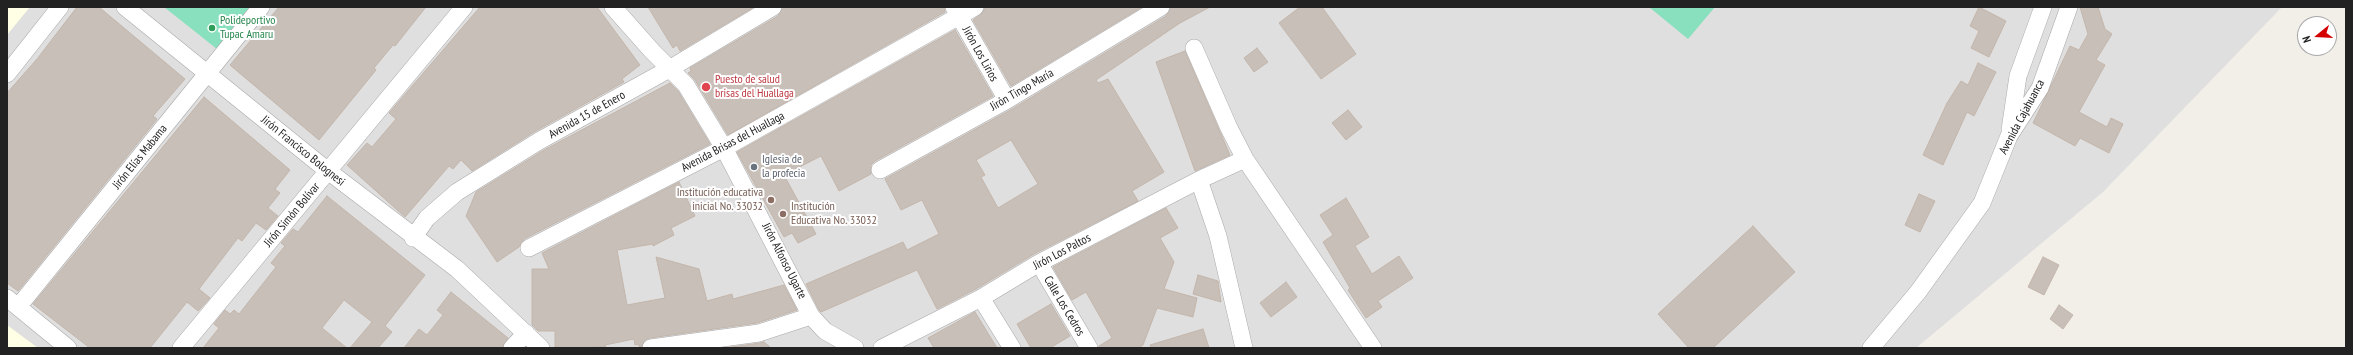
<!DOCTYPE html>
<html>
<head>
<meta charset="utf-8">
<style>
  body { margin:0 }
  #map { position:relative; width:2353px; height:355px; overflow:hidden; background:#f2efe9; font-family:"PT Sans Narrow",sans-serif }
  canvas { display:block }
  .frame { position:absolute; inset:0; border:8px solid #222; pointer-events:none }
  .north { position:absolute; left:2297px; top:16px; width:40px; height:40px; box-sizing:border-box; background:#fff; border:1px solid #a7a7a7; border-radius:50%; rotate:252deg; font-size:11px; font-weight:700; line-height:16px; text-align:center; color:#222 }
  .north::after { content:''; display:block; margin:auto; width:14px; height:18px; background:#d40000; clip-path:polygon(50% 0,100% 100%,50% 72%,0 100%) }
</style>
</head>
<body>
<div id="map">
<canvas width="2353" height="355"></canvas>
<div class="frame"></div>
<div class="north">N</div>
</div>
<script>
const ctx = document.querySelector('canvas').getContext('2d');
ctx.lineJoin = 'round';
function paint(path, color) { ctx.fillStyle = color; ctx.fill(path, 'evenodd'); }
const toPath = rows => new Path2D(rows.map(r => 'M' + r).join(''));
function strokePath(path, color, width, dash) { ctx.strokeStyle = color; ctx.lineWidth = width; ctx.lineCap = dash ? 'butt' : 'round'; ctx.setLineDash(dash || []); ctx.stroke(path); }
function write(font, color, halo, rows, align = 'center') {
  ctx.font = font + ' "PT Sans Narrow",sans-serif'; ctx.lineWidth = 4; ctx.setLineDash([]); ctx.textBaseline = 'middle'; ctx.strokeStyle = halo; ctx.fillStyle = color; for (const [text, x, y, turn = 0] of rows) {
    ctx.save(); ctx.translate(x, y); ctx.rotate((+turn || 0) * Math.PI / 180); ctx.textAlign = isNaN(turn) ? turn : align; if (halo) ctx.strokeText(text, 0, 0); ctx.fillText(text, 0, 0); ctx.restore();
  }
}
paint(toPath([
  [7,7,2282,7,2103,192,1916,348,7,348]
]), '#e0dfdf');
paint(toPath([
  [7,7,30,7,7,35],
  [7,325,38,348,7,348]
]), '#ffffe5');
paint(toPath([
  [164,7,251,7,217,49],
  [1649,7,1715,7,1688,39]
]), '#88e0be');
const building = toPath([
  [77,7,99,7,185,79,153,116,157,119,18,291,7,283,7,93,37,59,77,7],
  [279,7,426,7,395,46,393,45,374,68,376,70,319,140,230,65,279,7],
  [480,7,597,7,640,65,622,79,624,82,534,132,472,171,461,160,453,169,449,166,405,217,347,165,367,143,372,147,396,119,389,113,480,7],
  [648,7,754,7,680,51,677,45,673,48,648,7],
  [783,7,944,7,945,12,728,135,695,80,688,73,691,71,690,68,778,16,783,7],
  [985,7,1142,7,1011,86,973,20,983,12,985,7],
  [1171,7,1210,7,1180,23,1096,80,1098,83,1108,79,1164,172,1132,191,1138,201,1034,254,976,289,937,309,917,270,821,312,819,310,806,284,903,242,907,250,939,234,922,200,901,210,885,179,1012,109,1166,16,1171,7],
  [1011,140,1038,184,998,208,981,177,985,175,976,160,1011,140],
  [1300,7,1322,7,1356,54,1321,79,1279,23,1300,7],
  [1979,7,2006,21,1989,57,1971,48,1979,31,1970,26,1979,7],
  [2080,7,2098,7,2105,29,2112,34,2096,60,2105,65,2079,112,2107,127,2111,118,2123,124,2109,153,2080,138,2075,146,2033,123,2070,46,2079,50,2088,34,2080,7],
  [955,30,993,96,875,161,871,165,871,174,839,191,821,156,784,175,816,234,798,243,792,233,784,237,737,152,955,30],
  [1257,48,1268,62,1254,72,1244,58,1257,48],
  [1185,51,1230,155,1195,171,1156,62,1185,51],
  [1978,63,1996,72,1974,116,1967,112,1943,165,1923,155,1947,103,1961,81,1968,85,1978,63],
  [670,83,678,91,710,144,524,239,519,247,497,262,466,216,476,192,544,150,670,83],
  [204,97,290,170,275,189,280,193,268,208,278,216,266,230,256,223,242,241,238,238,199,289,210,298,198,311,187,302,150,348,90,348,33,304,204,97],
  [1348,110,1362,127,1346,140,1332,123,1348,110],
  [679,182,695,216,671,228,674,235,653,246,653,244,617,250,627,305,665,298,656,257,699,269,707,301,732,294,733,299,784,285,797,310,757,323,650,338,645,340,641,348,639,348,639,344,635,345,634,339,605,345,606,347,555,348,555,331,538,331,532,325,532,269,549,269,542,253,679,182],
  [1919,194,1935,201,1920,232,1905,225,1919,194],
  [327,196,425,275,385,326,392,332,378,348,350,348,372,322,344,300,322,328,347,348,203,348,219,328,214,324,225,310,230,314,234,310,239,314,276,267,271,263,285,246,281,243,293,229,298,232,327,196],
  [1346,198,1369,237,1355,246,1372,274,1399,256,1413,278,1378,301,1382,307,1366,318,1348,290,1350,288,1323,242,1333,235,1320,215,1346,198],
  [1166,208,1178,228,1160,238,1174,262,1164,289,1197,298,1193,317,1157,308,1143,345,1138,348,1099,348,1099,346,1112,338,1086,292,1072,300,1053,267,1166,208],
  [1753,226,1795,272,1713,348,1689,348,1658,314,1753,226],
  [2043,257,2059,265,2044,295,2028,287,2043,257],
  [1198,275,1218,281,1221,302,1193,294,1198,275],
  [1286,282,1297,297,1271,317,1260,303,1286,282],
  [451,292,508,338,502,348,404,348,419,329,427,335,443,315,437,310,451,292],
  [1051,304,1070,336,1050,348,1031,348,1017,324,1051,304],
  [2059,305,2073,315,2063,329,2050,319,2059,305],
  [975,312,997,348,934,348,928,338,975,312],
  [1203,329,1209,348,1151,348,1150,345,1203,329],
  [764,342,771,348,724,348,760,343,764,342]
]);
paint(building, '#c7bfb8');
strokePath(building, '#c4b6ab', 1);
const minor = toPath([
  [125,7,328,171,457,269,541,348],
  [613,7,652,51,686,85,724,148,811,316,825,331,855,348],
  [954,7,1007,100],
  [1194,48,1229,128,1245,159,1373,348],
  [7,74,60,7],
  [2010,130,2018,76,2043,7],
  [880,170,1007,100,1161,7],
  [1199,180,1218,236,1244,348],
  [413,238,427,218,457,192,539,141,671,68,773,7],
  [529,248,724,148,975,7],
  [1039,263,1089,348],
  [7,298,68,348],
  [981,298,1012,348],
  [18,307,261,7],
  [181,348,464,7],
  [512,348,526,333],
  [651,348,759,333,811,316],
  [882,348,981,298,1039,263,1199,180,1245,159],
  [1871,348,1918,292,1982,203,2009,136,2040,88,2069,7]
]);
strokePath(minor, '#a9a9a9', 18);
strokePath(minor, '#fff', 17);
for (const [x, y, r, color] of [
  [212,28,4,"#2e9e5b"],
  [706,87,5,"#e0444e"],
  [754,167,4,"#6b7280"],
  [771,200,4,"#8d6e63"],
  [783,214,4,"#8d6e63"]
]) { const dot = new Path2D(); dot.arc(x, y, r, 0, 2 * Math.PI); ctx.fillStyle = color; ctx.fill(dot); strokePath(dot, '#fff', 1.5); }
write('12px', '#27864d', '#fff', [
  ["Polideportivo",220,21],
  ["Tupac Amaru",220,35]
], 'left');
write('12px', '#222', '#fff', [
  ["Jirón Los Lirios",980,54,61],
  ["Jirón Tingo María",1022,90,-30],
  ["Avenida 15 de Enero",587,115,-29],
  ["Avenida Cajahuanca",2022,117,-62],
  ["Avenida Brisas del Huallaga",733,142,-28],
  ["Jirón Francisco Bolognesi",303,151,39],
  ["Jirón Elías Mabama",140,157,-51],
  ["Jirón Simón Bolívar",292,215,-50],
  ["Jirón Los Paltos",1062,252,-28],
  ["Jirón Alfonso Ugarte",784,261,63],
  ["Calle Los Cedros",1064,306,59]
]);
write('12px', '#be3a42', '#fff', [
  ["Puesto de salud",715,80],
  ["brisas del Huallaga",715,94]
], 'left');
write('12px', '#5b616d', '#fff', [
  ["Iglesia de",762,160],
  ["la profecia",762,174]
], 'left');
write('12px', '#785e54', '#fff', [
  ["Institución educativa",763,193],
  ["inicial No. 33032",763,207],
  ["Institución",791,207,"left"],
  ["Educativa No. 33032",791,221,"left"]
], 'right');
</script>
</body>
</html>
